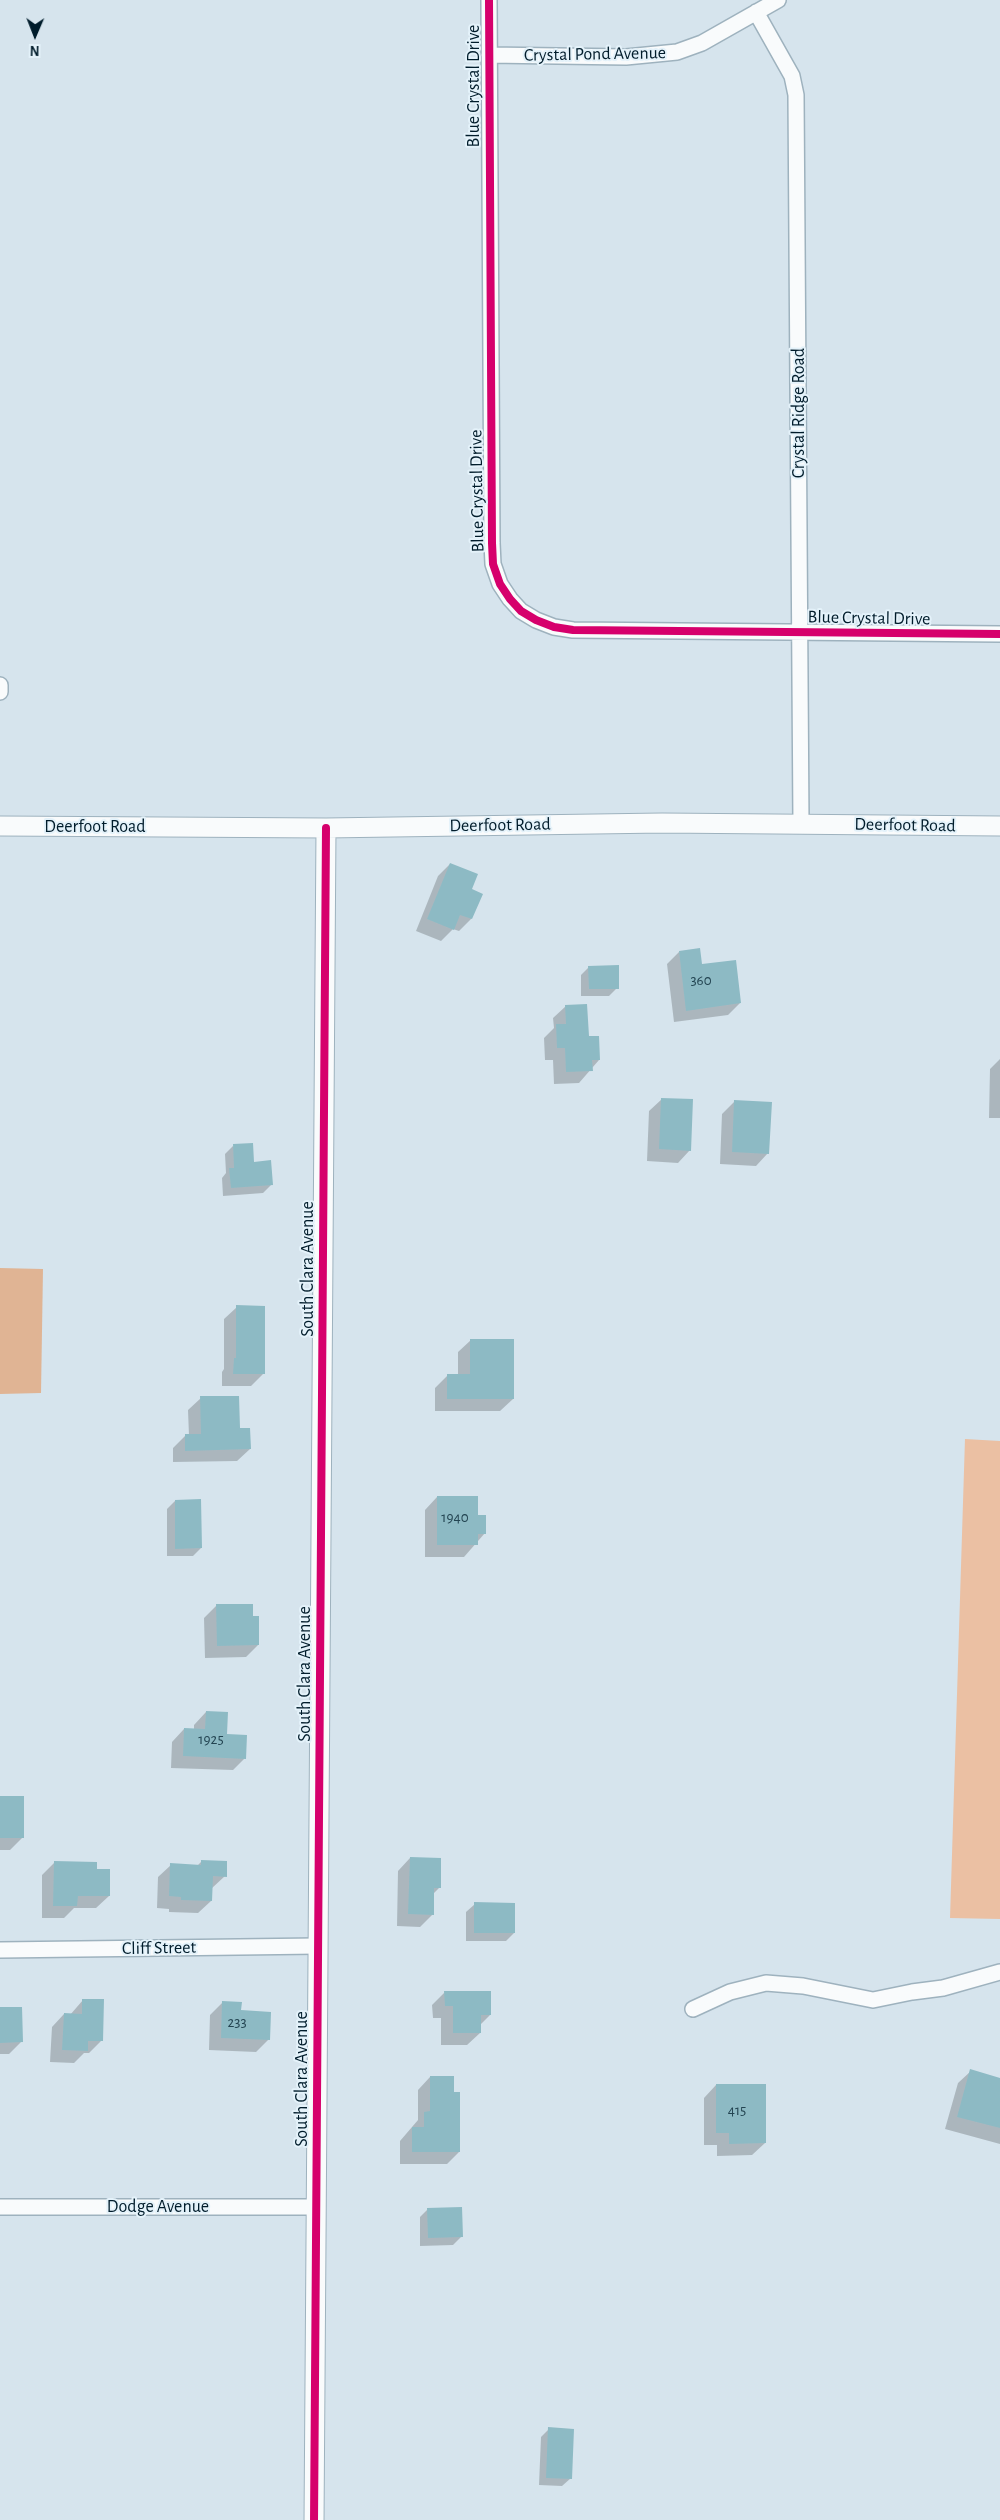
<!DOCTYPE html>
<html>
<head>
<meta charset="utf-8">
<style>
  body { margin:0 }
  #map { position:relative; width:1000px; height:2520px; overflow:hidden; background:#d6e4ed; font-family:"Alegreya Sans",sans-serif }
  canvas { display:block }
  .north { position:absolute; left:10px; top:10px; width:50px; height:50px; -webkit-text-stroke:4px #e4f2fa; paint-order:stroke; rotate:181deg; font-size:14px; font-weight:700; line-height:20px; text-align:center; color:#001c2b }
  .north::after { content:''; display:block; margin:auto; width:18px; height:22px; background:#001c2b; clip-path:polygon(50% 0,100% 100%,50% 72%,0 100%) }
</style>
</head>
<body>
<div id="map">
<canvas width="1000" height="2520"></canvas>
<div class="north">N</div>
</div>
<script>
const ctx = document.querySelector('canvas').getContext('2d');
ctx.lineJoin = 'round';
function paint(path, color) { ctx.fillStyle = color; ctx.fill(path, 'evenodd'); }
const toPath = rows => new Path2D(rows.map(r => 'M' + r).join(''));
function strokePath(path, color, width, dash) { ctx.strokeStyle = color; ctx.lineWidth = width; ctx.lineCap = dash ? 'butt' : 'round'; ctx.setLineDash(dash || []); ctx.stroke(path); }
function write(font, color, halo, rows, align = 'center') {
  ctx.font = font + ' "Alegreya Sans",sans-serif'; ctx.lineWidth = 4; ctx.setLineDash([]); ctx.textBaseline = 'middle'; ctx.strokeStyle = halo; ctx.fillStyle = color; for (const [text, x, y, turn = 0] of rows) {
    ctx.save(); ctx.translate(x, y); ctx.rotate((+turn || 0) * Math.PI / 180); ctx.textAlign = isNaN(turn) ? turn : align; if (halo) ctx.strokeText(text, 0, 0); ctx.fillText(text, 0, 0); ctx.restore();
  }
}
paint(toPath([
  [965,1439,1000,1441,1000,1919,950,1918]
]), '#ebc0a3');
paint(toPath([
  [0,1268,43,1269,41,1393,0,1394]
]), '#e0b494');
paint(toPath([
  [450,864,470,890,471,919,459,931,453,929,441,941,416,931,438,876],
  [679,952,701,965,740,1003,728,1015,674,1022,667,964],
  [589,967,617,988,609,996,581,996,581,975],
  [566,1006,587,1037,599,1060,579,1083,554,1084,553,1060,545,1060,544,1038,554,1028,553,1018],
  [1000,1059,1000,1118,989,1118,990,1069],
  [662,1099,690,1150,678,1163,647,1161,649,1111],
  [735,1101,768,1153,756,1166,720,1164,722,1114],
  [233,1146,253,1163,272,1184,263,1193,223,1196,222,1178,226,1173,225,1154],
  [237,1307,263,1374,251,1386,222,1386,222,1372,224,1369,224,1319],
  [471,1340,513,1399,500,1411,435,1411,435,1388,448,1375,458,1375,458,1352],
  [201,1398,238,1429,250,1449,237,1461,173,1462,173,1448,185,1436,189,1436,188,1410],
  [437,1497,477,1516,485,1533,464,1557,425,1557,425,1510],
  [175,1501,201,1548,193,1556,167,1556,167,1509],
  [217,1605,252,1618,258,1645,246,1657,205,1658,204,1618],
  [206,1712,245,1758,233,1770,171,1768,172,1742,184,1729,194,1730,194,1725],
  [0,1797,23,1837,10,1850,0,1850],
  [410,1858,439,1888,433,1894,433,1914,420,1927,397,1926,398,1871],
  [201,1862,225,1876,211,1889,211,1901,198,1913,169,1912,169,1909,157,1908,158,1877,171,1865,197,1866],
  [54,1863,96,1870,109,1896,96,1908,74,1908,64,1918,42,1918,42,1875],
  [475,1904,514,1933,506,1941,466,1941,466,1912],
  [445,1992,490,2015,480,2025,480,2033,467,2045,441,2045,441,2018,433,2018,432,2005],
  [83,2000,101,2041,89,2053,84,2053,74,2063,50,2062,52,2027,64,2014,70,2015],
  [223,2002,240,2011,269,2039,256,2052,209,2050,210,2015],
  [0,2009,21,2042,9,2054,0,2054],
  [971,2071,1000,2079,1000,2144,945,2129,958,2083],
  [430,2077,459,2152,447,2164,400,2164,400,2141,418,2120,418,2090],
  [716,2085,765,2143,752,2155,717,2156,717,2145,704,2145,704,2098],
  [428,2209,461,2237,453,2245,420,2246,420,2217],
  [549,2429,571,2478,562,2486,539,2485,541,2437]
]), '#0003');
paint(toPath([
  [450,863,478,874,472,889,483,894,472,919,460,915,454,930,427,919],
  [700,948,702,964,736,960,741,1003,686,1011,679,951],
  [619,965,619,989,589,989,588,966],
  [587,1004,589,1036,599,1036,600,1060,592,1060,593,1071,566,1072,565,1048,557,1048,556,1024,566,1024,565,1005],
  [661,1098,693,1099,691,1151,659,1149],
  [734,1100,772,1102,769,1154,732,1152],
  [253,1143,254,1162,271,1160,273,1185,231,1188,229,1168,234,1168,233,1144],
  [236,1305,265,1306,265,1374,233,1374,234,1358,236,1358],
  [470,1339,514,1339,514,1399,447,1399,447,1374,470,1374],
  [200,1396,239,1396,240,1428,250,1428,251,1449,185,1451,185,1434,201,1434],
  [437,1496,478,1496,478,1515,486,1515,486,1534,478,1534,478,1545,437,1545],
  [201,1499,202,1548,175,1549,175,1500],
  [216,1604,253,1604,253,1616,259,1616,259,1645,217,1646],
  [206,1711,228,1712,227,1734,247,1735,246,1759,183,1756,184,1728,205,1729],
  [0,1796,24,1796,24,1838,0,1838],
  [410,1857,441,1858,441,1888,434,1888,434,1915,408,1914],
  [201,1860,227,1861,227,1877,213,1876,212,1901,181,1900,181,1897,169,1896,170,1863,201,1865],
  [54,1861,97,1862,97,1869,110,1869,110,1896,78,1896,77,1906,53,1906],
  [474,1902,515,1903,515,1933,474,1933],
  [444,1991,491,1991,491,2015,481,2015,481,2033,453,2033,453,2006,445,2006],
  [82,1999,104,1999,103,2041,88,2041,88,2051,62,2050,64,2013,82,2014],
  [222,2001,242,2002,241,2010,271,2012,270,2040,221,2038],
  [0,2007,22,2007,23,2042,0,2043],
  [970,2069,1000,2078,1000,2128,957,2117],
  [430,2076,454,2076,454,2092,460,2092,460,2152,412,2152,412,2127,424,2127,424,2112,430,2111],
  [716,2084,766,2084,766,2143,729,2144,729,2133,716,2133],
  [462,2207,463,2237,428,2238,427,2208],
  [548,2427,574,2429,572,2479,546,2478]
]), '#8dbac4');
const minor = toPath([
  [489,0,492,543,493,564,500,584,510,599,521,611,536,620,554,627,573,630,1000,634],
  [756,12,792,76,796,95,801,824],
  [489,55,626,57,677,52,702,43,778,0],
  [0,685,0,692],
  [0,1950,318,1946],
  [693,2009,730,1992,766,1983,803,1986,873,2000,912,1992,943,1988,1000,1972],
  [0,2207,316,2207]
]);
const tertiary = toPath([
  [0,826,326,828,662,823,1000,826],
  [314,2520,326,828]
]);
strokePath(minor, '#9eb2be', 18);
strokePath(tertiary, '#9eb2be', 21);
strokePath(minor, '#f9fbfc', 15);
strokePath(tertiary, '#f9fbfc', 19);
strokePath(toPath([
  [489,0,492,543,493,564,500,584,510,599,521,611,536,620,554,627,573,630,1000,634],
  [314,2520,326,828]
]), '#d6006c', 8);
write('15px', '#234451', null, [
  ["360",701,980],
  ["1940",455,1517],
  ["1925",211,1739],
  ["233",237,2022],
  ["415",737,2110]
]);
write('18px', '#001c2b', '#e4f2fa', [
  ["Crystal Pond Avenue",595,54,-1],
  ["Blue Crystal Drive",474,86,-90],
  ["Crystal Ridge Road",799,413,-90],
  ["Blue Crystal Drive",477,491,-91],
  ["Blue Crystal Drive",869,618,1],
  ["Deerfoot Road",500,825,-1],
  ["Deerfoot Road",905,825,1],
  ["Deerfoot Road",95,827],
  ["South Clara Avenue",308,1269,-90],
  ["South Clara Avenue",305,1674,-90],
  ["Cliff Street",159,1948,-1],
  ["South Clara Avenue",302,2079,-90],
  ["Dodge Avenue",158,2207]
]);
</script>
</body>
</html>
